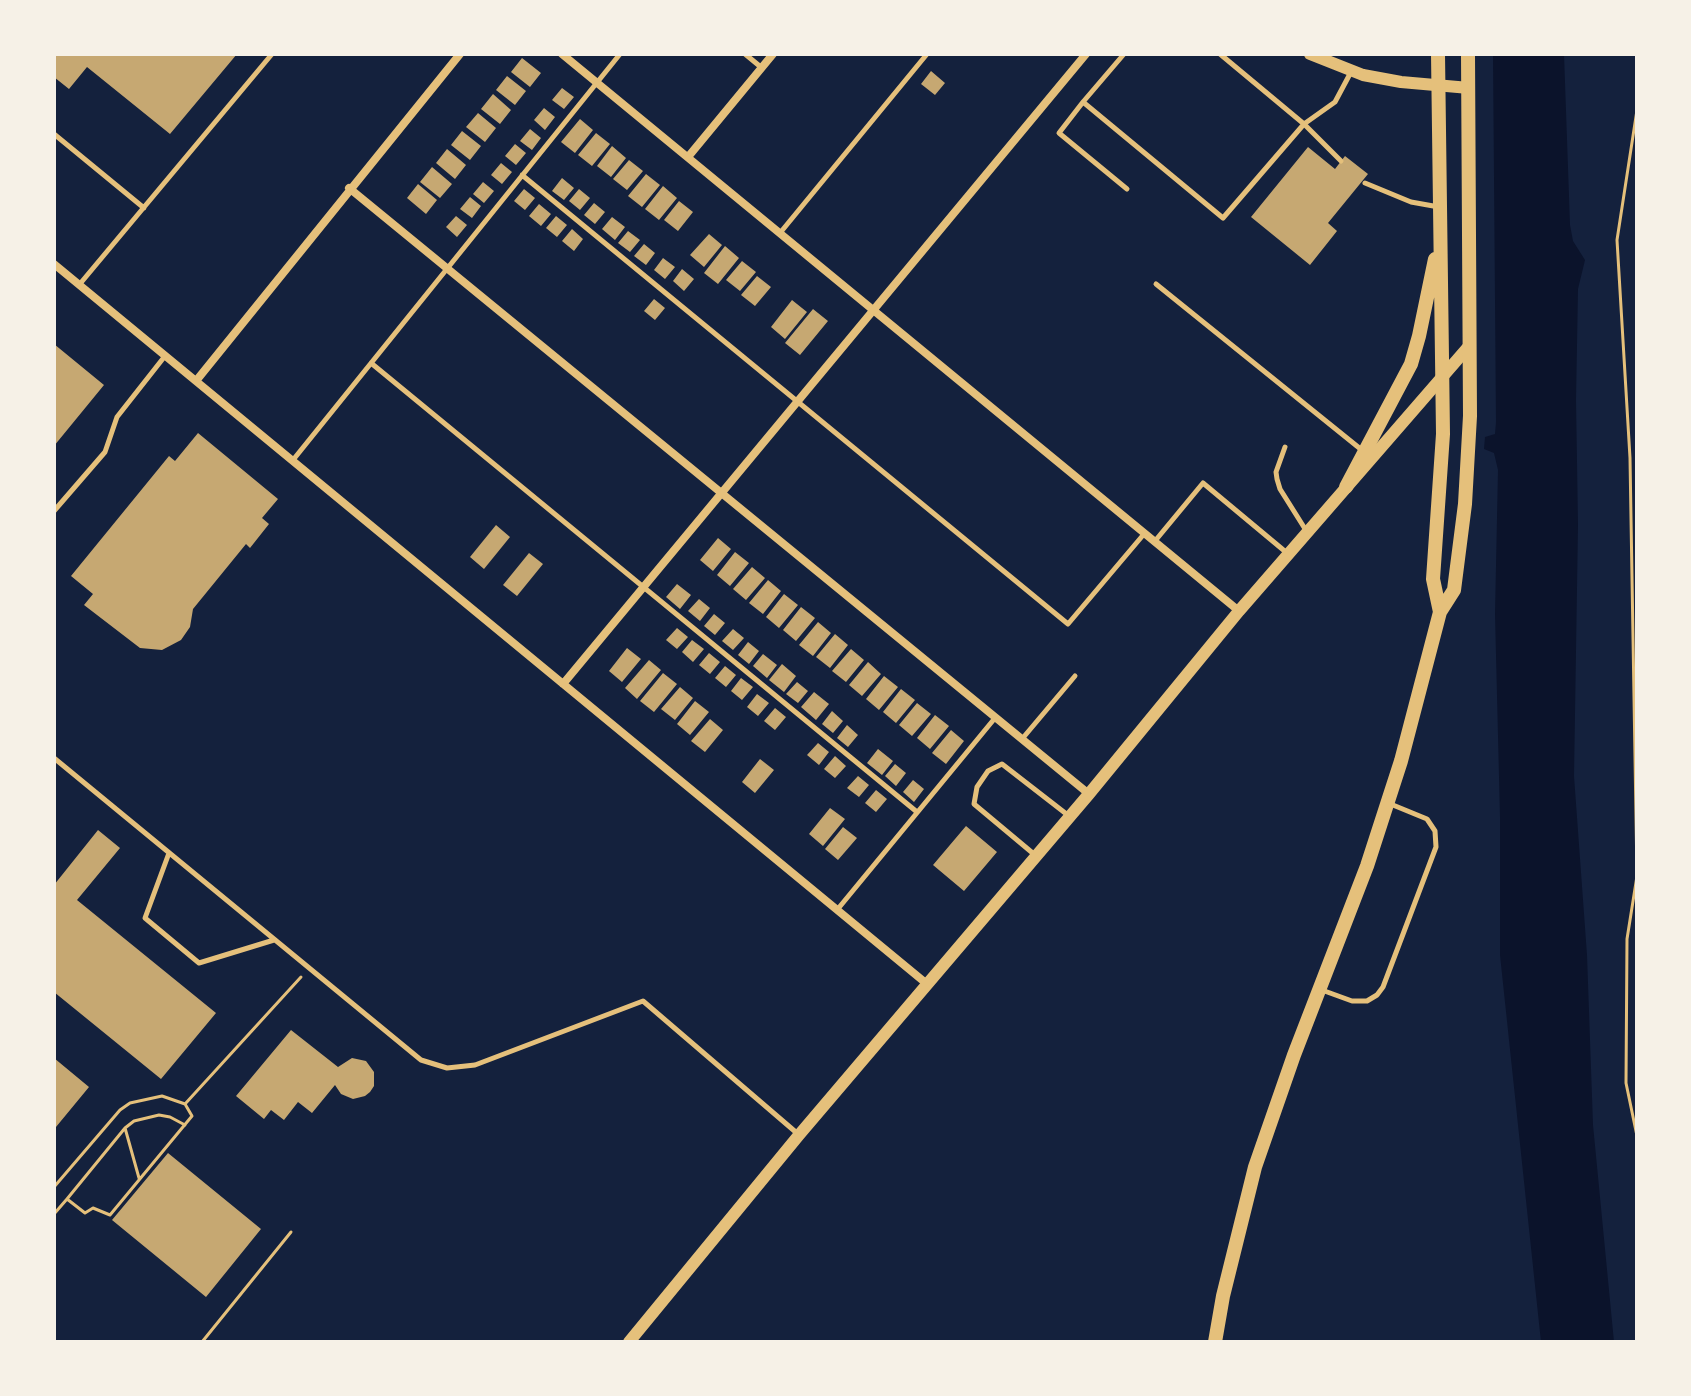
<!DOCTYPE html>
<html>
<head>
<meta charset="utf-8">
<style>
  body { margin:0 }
  #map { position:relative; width:1691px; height:1396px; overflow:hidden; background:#14213d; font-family:Signika,sans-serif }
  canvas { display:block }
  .frame { position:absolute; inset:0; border:56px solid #f6f1e7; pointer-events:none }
</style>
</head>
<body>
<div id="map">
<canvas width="1691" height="1396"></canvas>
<div class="frame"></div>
</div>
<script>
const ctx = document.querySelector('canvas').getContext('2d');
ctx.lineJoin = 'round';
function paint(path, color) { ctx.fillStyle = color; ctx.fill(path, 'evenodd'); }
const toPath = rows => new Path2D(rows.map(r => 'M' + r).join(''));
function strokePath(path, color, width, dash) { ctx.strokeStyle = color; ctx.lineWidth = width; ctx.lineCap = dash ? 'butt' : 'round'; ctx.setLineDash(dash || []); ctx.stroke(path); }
paint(toPath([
  [1493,54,1564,54,1570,225,1573,241,1585,260,1578,289,1576,400,1578,525,1574,776,1587,955,1593,1125,1614,1342,1541,1342,1500,955,1500,817,1495,614,1498,470,1494,453,1484,449,1485,437,1495,434,1496,422]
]), '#0b132b');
paint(toPath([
  [54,54,237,54,170,134,87,67,69,89,54,77],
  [522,58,541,73,530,87,511,72],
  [931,71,945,83,935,95,921,84],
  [507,76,526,91,515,105,496,90],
  [562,88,574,97,564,109,552,100],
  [493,94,511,110,500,124,481,109],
  [544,108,555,117,545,130,534,120],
  [478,113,496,128,485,142,466,127],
  [580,119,593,130,575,153,561,142],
  [530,129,541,138,532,150,520,141],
  [462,131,481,146,470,160,451,145],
  [596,133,610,144,592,166,578,155],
  [515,144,526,153,516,165,505,156],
  [612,146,626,158,611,177,597,166],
  [1308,147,1335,169,1345,156,1368,174,1328,223,1337,231,1310,265,1251,217],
  [447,149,466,165,455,179,436,163],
  [629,160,643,171,627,190,613,179],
  [501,163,512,172,502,184,491,175],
  [432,167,452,184,440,198,420,182],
  [646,174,660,185,642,207,628,196],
  [562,178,574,188,564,200,552,191],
  [483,182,494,191,484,203,473,194],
  [418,184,437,200,426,214,407,198],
  [663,186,677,198,659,220,645,209],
  [524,189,535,198,525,210,514,201],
  [579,189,590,198,580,210,569,201],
  [470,197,481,206,472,218,460,209],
  [679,201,693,212,678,231,664,220],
  [594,203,605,212,595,224,584,215],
  [539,204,551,214,541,226,529,216],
  [456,216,467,225,457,237,446,227],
  [556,216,567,225,557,237,546,228],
  [612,217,625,227,615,240,602,229],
  [572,229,583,239,574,251,562,241],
  [628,231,640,240,630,252,618,243],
  [709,234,722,245,704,267,690,255],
  [644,244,655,253,646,265,634,256],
  [725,246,739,258,718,284,704,273],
  [663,258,675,267,665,279,654,270],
  [742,261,756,272,740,291,726,280],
  [682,269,694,279,684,291,673,281],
  [757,276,771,287,755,306,741,295],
  [654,299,665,308,655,320,644,311],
  [792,300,807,312,785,339,771,327],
  [813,309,828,321,800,355,785,343],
  [54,344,104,385,54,446],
  [198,433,278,499,262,518,269,524,250,548,246,544,193,609,190,627,181,640,162,650,140,648,84,605,93,594,71,576,169,456,175,461],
  [496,525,510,537,484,569,470,557],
  [718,538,731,549,713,571,700,560],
  [735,552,749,563,730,586,717,575],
  [529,553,543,564,517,596,503,585],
  [752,567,765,578,746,600,733,589],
  [768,580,781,591,763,614,749,603],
  [677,584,691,595,680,609,666,597],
  [784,594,798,605,779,628,766,617],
  [699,599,710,608,700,621,688,611],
  [801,607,815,618,796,641,783,630],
  [714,614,725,623,715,635,704,626],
  [818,622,831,633,813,656,799,645],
  [677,628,688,637,677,649,666,640],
  [733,629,744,638,733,650,722,641],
  [835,634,848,645,830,668,816,657],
  [692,640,704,649,693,662,682,652],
  [748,642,759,651,749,664,738,655],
  [627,648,641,659,622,682,609,671],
  [851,649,864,660,846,682,832,671],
  [709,653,720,662,710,674,699,665],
  [763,654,777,665,767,678,753,666],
  [649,660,661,670,637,699,625,688],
  [868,662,881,674,862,696,849,685],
  [782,664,796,676,784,692,769,680],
  [725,666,736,675,726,687,715,678],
  [663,673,677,684,654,712,640,701],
  [884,676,898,687,879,710,866,699],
  [741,678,753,687,742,700,731,691],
  [797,682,808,691,798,703,786,694],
  [680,687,693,698,675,720,661,709],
  [901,689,915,700,896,723,883,712],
  [814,692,829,704,816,720,801,707],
  [757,694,769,703,758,716,747,707],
  [695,701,709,712,690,735,677,724],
  [917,703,931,714,912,736,899,725],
  [775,708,786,717,775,730,764,721],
  [832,711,843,721,833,733,822,724],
  [935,715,949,726,930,749,917,738],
  [710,719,723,730,705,752,691,741],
  [847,725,858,735,848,747,837,738],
  [951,730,964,741,946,764,932,753],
  [818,743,829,752,819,765,807,755],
  [878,749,893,761,882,775,867,763],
  [835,756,846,766,835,778,824,769],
  [760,759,774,770,755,793,742,782],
  [895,764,906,773,896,786,885,776],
  [858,776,869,785,859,797,847,788],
  [913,780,924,789,914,802,903,792],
  [876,790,887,799,876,812,865,803],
  [830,808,845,819,823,846,809,834],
  [966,826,997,852,964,891,933,865],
  [843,827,857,838,838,860,825,849],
  [98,830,120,848,77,900,216,1013,161,1079,54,992,54,885],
  [291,1030,338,1067,352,1058,366,1061,374,1072,374,1086,370,1092,365,1096,353,1099,341,1094,335,1085,312,1113,298,1102,284,1120,271,1110,264,1119,236,1096],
  [54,1058,89,1087,56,1127,54,1126],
  [168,1153,261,1229,206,1297,112,1220]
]), '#c6a872');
strokePath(toPath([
  [1637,110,1617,240,1630,458,1637,876,1627,939,1626,1083,1637,1136],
  [185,1104,192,1116,110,1215,93,1208,85,1213,67,1199,125,1128,134,1121,159,1115,170,1117,185,1125],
  [125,1128,139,1178],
  [54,1187,120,1110,130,1103,162,1096,185,1104,301,977],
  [54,1214,67,1199],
  [202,1342,291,1232]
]), '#e5c07b', 3);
strokePath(toPath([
  [745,54,762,68],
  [1124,54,1083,102,1223,218,1304,124,1335,102,1351,72],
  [1220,54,1304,124,1341,161],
  [1083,102,1059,133,1127,189],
  [54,134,144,208],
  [522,175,1068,624,1144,534],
  [1365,183,1411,202,1439,207],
  [780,233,927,54],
  [1156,284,1363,451],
  [79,285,272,54],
  [371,363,917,812],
  [1285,447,1276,472,1277,479,1280,489,1307,532],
  [293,460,620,54],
  [54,511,105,452,117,417,165,356],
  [1155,541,1203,483,1287,553],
  [1022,739,1075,676],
  [54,758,421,1060,447,1068,475,1065,643,1001,798,1134],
  [169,853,145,918,199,963,274,940],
  [1035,855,974,804,977,787,988,771,1002,764,1069,816],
  [837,910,995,718],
  [1319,989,1352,1001,1367,1001,1377,995,1383,987,1436,847,1435,831,1427,819,1388,803]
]), '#e5c07b', 5);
strokePath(toPath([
  [562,54,1239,611],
  [688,157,773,54],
  [349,188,1089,794],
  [54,264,927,984],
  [196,381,460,54],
  [563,684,1086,54]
]), '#e5c07b', 8);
strokePath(toPath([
  [1310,54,1363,75,1401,82,1469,88],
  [629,1342,799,1135,1089,794,1239,611,1470,345]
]), '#e5c07b', 12);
strokePath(toPath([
  [1438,54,1443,434,1433,579,1440,612],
  [1346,487,1411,364,1419,336,1435,259],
  [1215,1342,1223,1296,1255,1167,1294,1055,1367,866,1401,761,1440,612,1454,590,1465,504,1470,416,1468,54]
]), '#e5c07b', 14);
</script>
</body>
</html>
